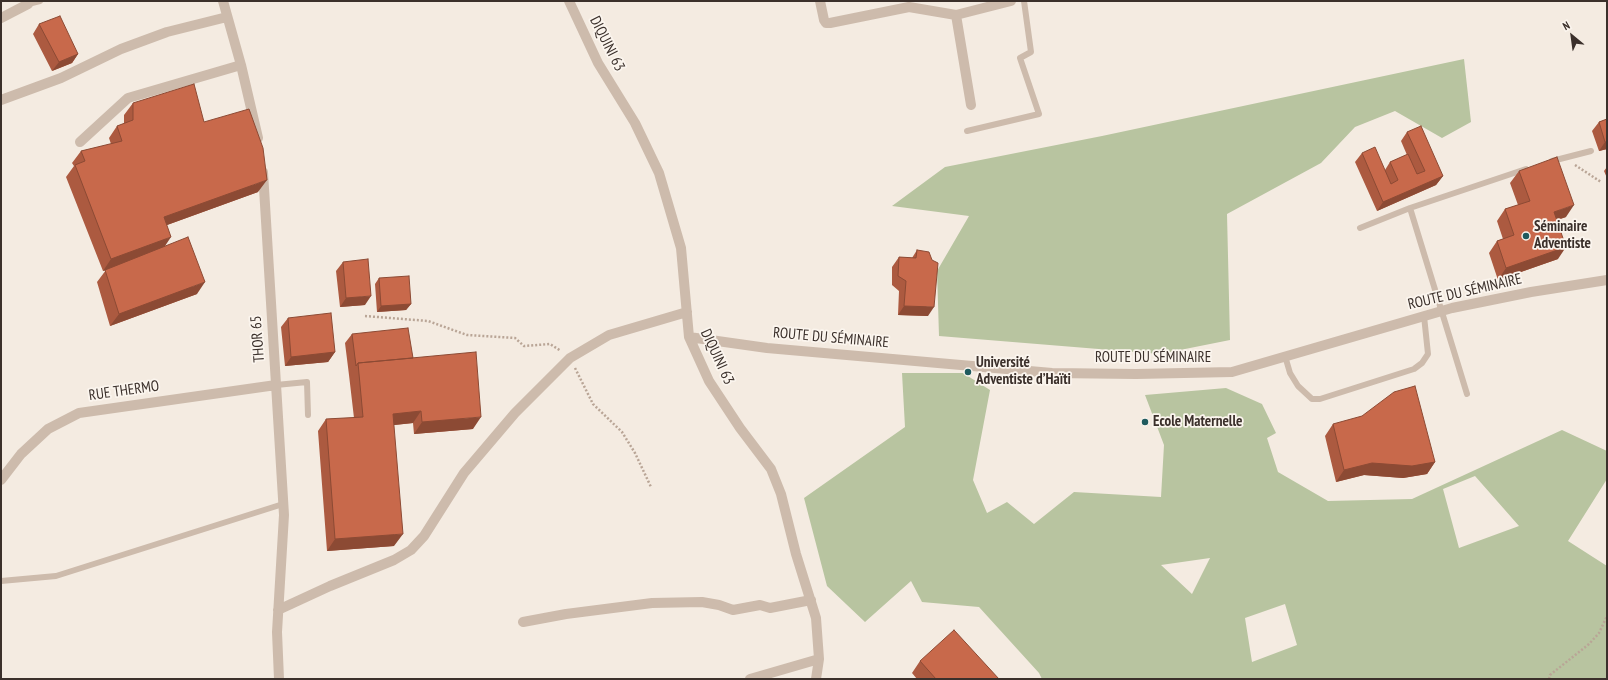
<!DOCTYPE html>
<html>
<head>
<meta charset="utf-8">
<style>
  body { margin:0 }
  #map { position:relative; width:1608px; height:680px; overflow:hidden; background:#f4ebe1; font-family:"PT Sans Narrow",sans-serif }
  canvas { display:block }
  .frame { position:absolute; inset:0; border:2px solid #3b302b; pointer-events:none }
  .north { position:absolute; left:1552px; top:16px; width:40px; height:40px; -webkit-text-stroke:3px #fbf5ee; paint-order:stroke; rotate:331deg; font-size:11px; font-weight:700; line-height:16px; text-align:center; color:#3b302b }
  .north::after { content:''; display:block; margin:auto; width:14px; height:18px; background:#3b302b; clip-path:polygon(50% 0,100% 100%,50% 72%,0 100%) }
</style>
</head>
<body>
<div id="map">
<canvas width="1608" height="680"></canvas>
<div class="frame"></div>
<div class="north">N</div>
</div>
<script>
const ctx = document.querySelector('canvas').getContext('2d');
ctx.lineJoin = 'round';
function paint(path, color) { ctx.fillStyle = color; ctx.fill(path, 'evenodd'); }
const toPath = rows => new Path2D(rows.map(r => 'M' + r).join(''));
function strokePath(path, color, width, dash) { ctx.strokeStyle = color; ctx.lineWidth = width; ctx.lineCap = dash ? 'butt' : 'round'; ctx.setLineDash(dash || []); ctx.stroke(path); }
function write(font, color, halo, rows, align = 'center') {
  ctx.font = font + ' "PT Sans Narrow",sans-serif'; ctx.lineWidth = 3.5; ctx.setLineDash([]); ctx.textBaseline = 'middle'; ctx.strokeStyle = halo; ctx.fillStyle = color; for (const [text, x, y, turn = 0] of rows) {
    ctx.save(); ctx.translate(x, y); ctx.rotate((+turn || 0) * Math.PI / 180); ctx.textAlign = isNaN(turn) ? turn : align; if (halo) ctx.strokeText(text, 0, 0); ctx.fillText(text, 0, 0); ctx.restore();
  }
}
paint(toPath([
  [1464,59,1471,122,1442,138,1395,111,1355,127,1321,163,1227,214,1230,340,1160,354,939,336,937,271,969,216,892,206,945,167,1102,136],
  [902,373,963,373,990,390,973,480,987,513,1007,502,1034,524,1074,492,1161,497,1164,445,1145,395,1226,388,1262,404,1276,433,1267,438,1278,472,1328,501,1412,499,1562,430,1607,451,1607,479,1568,541,1607,566,1607,679,1042,679,1039,673,979,607,922,602,911,581,865,622,827,586,804,498,905,427],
  [1475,476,1519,526,1459,548,1443,489],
  [1210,558,1192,594,1161,565],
  [1285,604,1297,645,1252,662,1245,618]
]), '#b8c4a0');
strokePath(toPath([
  [1575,165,1601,182],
  [365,316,428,321,467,335,515,338,524,346,550,344,561,351],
  [575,368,593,404,622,432,635,453,651,487],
  [1549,679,1550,675,1589,644,1599,633,1607,616]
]), '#b9a596', 2.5, [2, 2]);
strokePath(toPath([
  [28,4,40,1],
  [967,131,1039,114,1020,58,1031,52,1024,1],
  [1552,161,1591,151],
  [1410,208,1467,394],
  [1360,228,1410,208,1526,169],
  [1285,356,1290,373,1298,386,1312,399,1320,399,1414,369,1422,363,1428,354,1424,316],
  [276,385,307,382,308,415],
  [1,581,56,576,283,504]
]), '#cdbbac', 6);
strokePath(toPath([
  [223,1,241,65,258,138],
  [569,1,598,63,635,123,659,173,681,248,689,337,709,381,740,428,771,469,781,494,796,554,816,618,819,659,816,679],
  [820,1,824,20,826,23,830,23,909,7,956,15,1011,1],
  [956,15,971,105],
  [1,18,28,4,28,1],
  [1,100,61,78,121,49,167,32,227,17],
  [80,142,128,98,241,65],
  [263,172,284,515,277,632,279,679],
  [689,337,767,348,1052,373,1136,374,1232,372,1452,308,1531,292,1607,280],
  [1,480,21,454,48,429,79,413,276,385],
  [278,610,330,586,394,560,411,550,424,536,464,473,515,413,570,358,609,335,687,312],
  [523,622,566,614,652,603,702,602,719,605,733,610,760,605,770,608,811,600],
  [750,679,819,659]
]), '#cdbbac', 10);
paint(toPath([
  [39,24,78,54,72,63,52,71,33,34],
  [133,103,204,122,258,192,167,225,165,246,197,294,110,326,97,282,106,270,103,271,66,177,74,166,72,163,81,151,111,144,109,138,117,126,124,124,124,115],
  [1607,119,1607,149,1599,151,1592,131,1599,122],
  [1407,132,1443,176,1436,185,1377,211,1355,162,1362,153,1385,170,1390,162,1407,155,1401,141],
  [1607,167,1607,178,1604,171],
  [1519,171,1566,217,1557,220,1558,259,1498,280,1489,253,1497,241,1503,239,1497,221,1505,209,1518,205,1510,183],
  [917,250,928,316,898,315,899,291,892,285,892,267,899,257,912,258],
  [343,262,365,305,340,307,336,271],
  [379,278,411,304,406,310,377,312,375,284],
  [288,318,335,352,328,362,285,366,281,327],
  [352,334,413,358,473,429,414,434,413,423,394,425,394,546,327,551,318,431,326,419,354,418,349,375,345,343],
  [1333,424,1435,462,1427,474,1403,478,1364,475,1336,482,1325,436],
  [920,661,999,679,917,679,912,673]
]), '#ac5a40');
paint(toPath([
  [78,54,72,63,52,71,59,62],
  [1605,142,1607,142,1607,149,1599,151],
  [1443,176,1436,185,1377,211,1383,202],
  [267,180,258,192,156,229,164,217],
  [1574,205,1566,217,1545,224,1554,212],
  [171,237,163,249,103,271,111,259],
  [1566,247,1558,259,1498,280,1506,268],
  [205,282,197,294,110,326,119,314],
  [371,296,365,305,340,307,346,298],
  [411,304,406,310,377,312,381,306],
  [904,306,934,307,928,316,898,315],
  [335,352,328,362,285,366,291,357],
  [421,411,413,423,385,426,393,414],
  [481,417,473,429,414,434,422,422],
  [1435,462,1427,474,1403,478,1364,475,1336,482,1344,470,1372,463],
  [403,534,394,546,327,551,335,539]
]), '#8c4a34');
const building = toPath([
  [60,16,78,54,59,62,39,24,60,16],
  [194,84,204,122,249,109,263,148,267,180,164,217,171,237,111,259,75,165,85,161,81,151,122,141,117,126,133,120,133,103,194,84],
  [1607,119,1607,142,1605,142,1599,122,1607,119],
  [1421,126,1443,176,1383,202,1362,153,1375,147,1391,184,1398,180,1390,162,1408,154,1417,174,1425,171,1407,132,1421,126],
  [1557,157,1574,205,1554,212,1566,247,1506,268,1497,241,1514,235,1505,209,1530,201,1519,171,1557,157],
  [188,237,205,282,119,314,105,270,188,237],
  [917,250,929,252,932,260,938,263,934,307,904,306,906,281,898,276,899,257,916,258,917,250],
  [368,259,371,296,346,298,343,262,368,259],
  [409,276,411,304,381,306,379,278,409,276],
  [331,313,335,352,291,357,288,318,331,313],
  [408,328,413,358,358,363,356,366,352,334,408,328],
  [476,352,481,417,422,422,421,411,393,414,403,534,335,539,326,419,363,417,358,363,476,352],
  [1415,386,1435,462,1412,466,1372,463,1344,470,1333,424,1362,416,1394,392,1415,386],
  [954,630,999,679,936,679,920,661,954,630]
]);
paint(building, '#c8694b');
strokePath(building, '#8c4a34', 1);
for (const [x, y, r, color] of [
  [1526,236,4,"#1f5a5e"],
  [968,372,4,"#1f5a5e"],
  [1145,422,4,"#1f5a5e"]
]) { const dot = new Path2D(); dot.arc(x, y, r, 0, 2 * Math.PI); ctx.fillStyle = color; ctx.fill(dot); strokePath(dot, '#fbf5ee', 1.5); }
write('15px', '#3b302b', '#fbf5ee', [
  ["DIQUINI 63",607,44,63],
  ["ROUTE DU SÉMINAIRE",1465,292,-13],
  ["ROUTE DU SÉMINAIRE",831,338,5],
  ["THOR 65",258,339,-94],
  ["DIQUINI 63",717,357,65],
  ["ROUTE DU SÉMINAIRE",1153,358],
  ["RUE THERMO",124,391,-8]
]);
write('bold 15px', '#3b302b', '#fbf5ee', [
  ["Séminaire",1534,227],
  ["Adventiste",1534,244],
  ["Université",976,363],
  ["Adventiste d’Haïti",976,380],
  ["Ecole Maternelle",1153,422]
], 'left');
</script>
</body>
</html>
